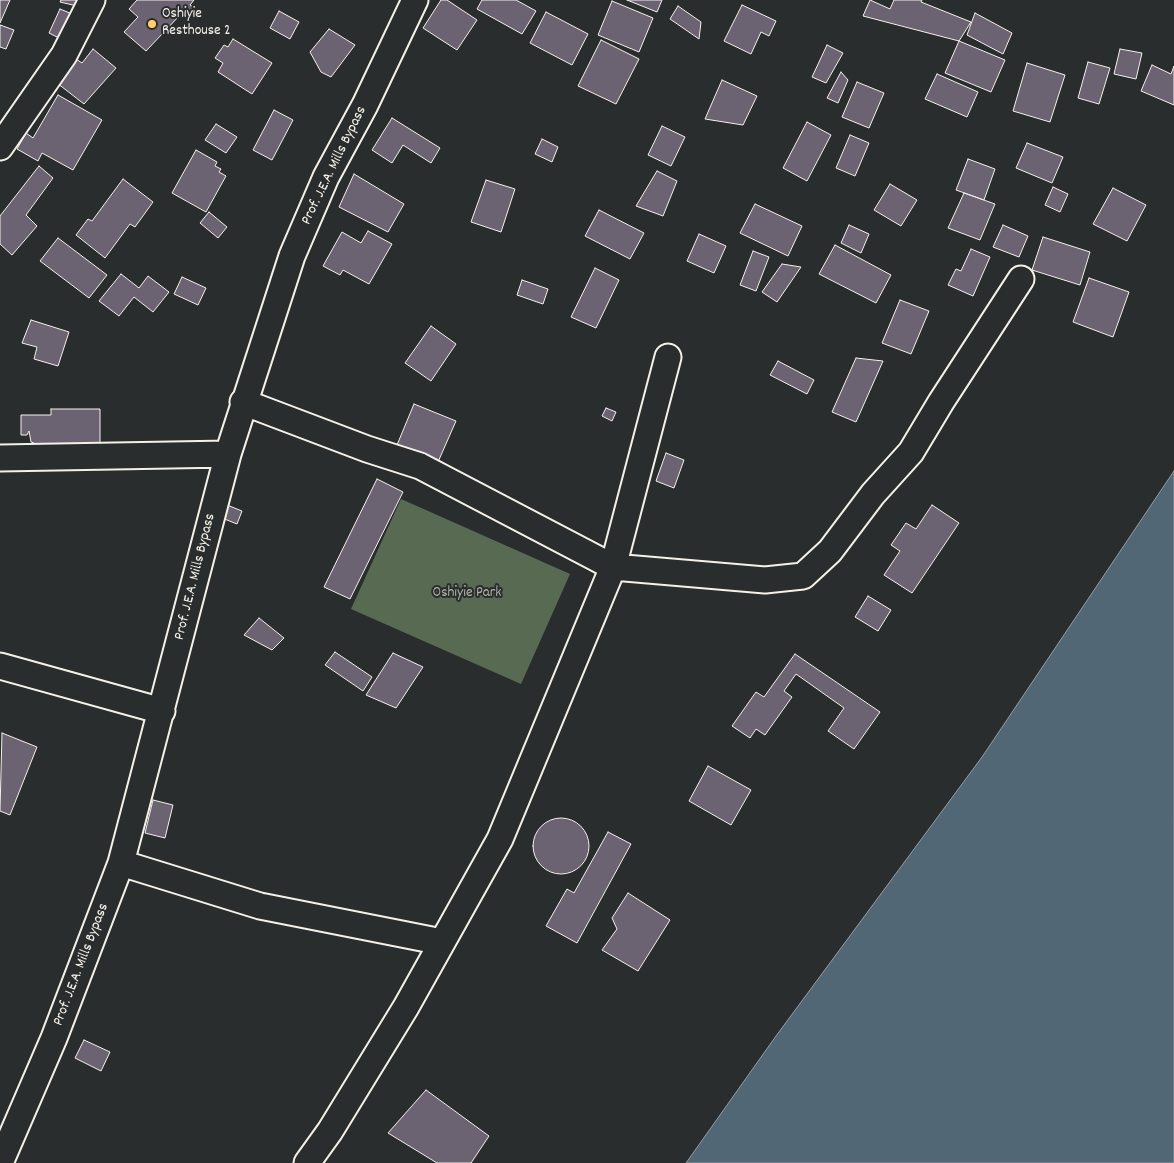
<!DOCTYPE html>
<html>
<head>
<meta charset="utf-8">
<style>
  body { margin:0 }
  canvas { display:block; background:#2a2d2e }
</style>
</head>
<body>
<canvas width="1174" height="1163"></canvas>
<script>
const ctx = document.querySelector('canvas').getContext('2d');
ctx.lineJoin = 'round';
function paint(path, color) { ctx.fillStyle = color; ctx.fill(path, 'evenodd'); }
const toPath = rows => new Path2D(rows.map(r => 'M' + r).join(''));
function strokePath(path, color, width, dash) { ctx.strokeStyle = color; ctx.lineWidth = width; ctx.lineCap = dash ? 'butt' : 'round'; ctx.setLineDash(dash || []); ctx.stroke(path); }
function write(font, color, halo, rows, align = 'center') {
  ctx.font = font + ' Dekko,sans-serif'; ctx.lineWidth = 4; ctx.setLineDash([]); ctx.textBaseline = 'middle'; ctx.strokeStyle = halo; ctx.fillStyle = color; for (const [text, x, y, turn = 0] of rows) {
    ctx.save(); ctx.translate(x, y); ctx.rotate((+turn || 0) * Math.PI / 180); ctx.textAlign = isNaN(turn) ? turn : align; if (halo) ctx.strokeText(text, 0, 0); ctx.fillText(text, 0, 0); ctx.restore();
  }
}
paint(toPath([
  [401,499,570,574,521,684,351,609]
]), '#596a53');
const water = toPath([
  [1174,471,1174,1163,686,1163,776,1036,982,757,1174,471]
]);
paint(water, '#526775');
strokePath(water, '#939ea3', 1);
const building = toPath([
  [0,0,10,0,0,23,0,0],
  [61,0,78,0,77,6,60,2,61,0],
  [137,0,194,0,190,5,193,7,185,17,181,14,146,51,124,32,138,17,129,9,137,0],
  [441,0,447,0,477,20,457,50,423,28,441,0],
  [482,0,516,0,536,11,522,34,477,9,482,0],
  [627,0,662,0,657,12,627,0],
  [870,0,890,9,894,0,922,0,921,2,971,22,959,41,863,16,870,0],
  [612,1,653,18,639,52,598,35,612,1],
  [742,5,776,21,769,36,761,32,751,54,724,41,742,5],
  [678,6,701,22,699,39,670,19,678,6],
  [60,9,77,16,71,30,63,27,59,38,49,33,60,9],
  [279,11,299,22,290,39,270,28,279,11],
  [546,12,588,34,572,65,530,43,546,12],
  [975,13,1012,33,1003,54,967,35,975,13],
  [0,25,14,30,6,49,0,47,0,25],
  [329,29,355,45,331,77,321,72,310,52,329,29],
  [233,39,272,63,252,94,218,72,223,63,215,58,224,45,228,47,233,39],
  [601,40,639,59,616,104,578,86,601,40],
  [959,41,1005,60,991,92,945,73,959,41],
  [827,45,843,53,826,83,812,77,827,45],
  [93,49,116,68,84,104,57,83,76,59,82,63,93,49],
  [1120,49,1142,53,1136,79,1114,74,1120,49],
  [1088,62,1110,68,1099,104,1078,98,1088,62],
  [1027,63,1065,75,1050,122,1013,111,1027,63],
  [1152,65,1171,74,1174,66,1174,105,1141,91,1152,65],
  [841,72,848,80,838,103,827,98,841,72],
  [937,74,978,92,967,117,925,99,937,74],
  [722,80,757,96,743,125,705,119,722,80],
  [857,82,884,93,869,128,842,117,857,82],
  [58,95,102,120,73,170,42,153,38,161,17,149,26,133,33,138,58,95],
  [274,110,293,120,272,160,253,150,274,110],
  [392,118,440,148,431,163,403,145,392,163,372,150,392,118],
  [807,122,831,135,807,181,783,168,807,122],
  [216,124,237,137,226,153,205,140,216,124],
  [662,126,685,137,671,166,648,155,662,126],
  [850,135,869,143,855,176,836,168,850,135],
  [542,139,558,147,552,162,535,154,542,139],
  [1027,143,1063,157,1052,183,1016,168,1027,143],
  [196,150,217,162,215,166,221,169,219,172,226,176,206,212,172,193,196,150],
  [968,159,995,169,984,200,956,190,968,159],
  [39,166,53,178,26,215,37,226,12,255,0,244,0,216,39,166],
  [657,171,677,181,663,216,636,206,657,171],
  [354,174,404,204,388,232,339,207,354,174],
  [123,179,153,202,135,227,130,224,105,258,76,235,88,219,92,221,123,179],
  [486,180,515,189,501,232,471,222,486,180],
  [890,184,917,200,901,226,874,210,890,184],
  [1053,187,1068,194,1060,212,1045,205,1053,187],
  [1113,188,1146,205,1127,241,1093,224,1113,188],
  [964,193,995,204,980,240,948,228,964,193],
  [755,204,802,226,788,256,740,233,755,204],
  [599,210,644,233,630,259,585,236,599,210],
  [209,212,227,227,218,238,200,223,209,212],
  [849,225,869,234,861,253,841,243,849,225],
  [1003,225,1028,236,1019,257,993,247,1003,225],
  [368,231,392,244,369,284,343,270,340,275,323,266,342,232,361,243,368,231],
  [699,234,726,246,714,273,687,261,699,234],
  [1043,237,1090,252,1080,285,1032,270,1043,237],
  [58,238,107,275,89,298,40,261,58,238],
  [835,245,891,275,876,303,819,274,835,245],
  [971,249,990,257,973,296,948,285,956,269,961,271,971,249],
  [753,251,769,257,756,291,740,285,753,251],
  [782,264,801,267,777,302,762,292,782,264],
  [595,268,619,280,596,328,571,317,595,268],
  [121,274,139,288,148,276,169,292,153,312,134,297,119,316,99,301,121,274],
  [182,277,206,288,198,305,174,294,182,277],
  [1089,278,1129,292,1113,337,1073,322,1089,278],
  [522,280,548,289,543,304,517,295,522,280],
  [900,300,929,311,911,354,882,343,900,300],
  [31,320,69,332,58,366,34,359,37,347,22,343,31,320],
  [431,326,456,344,431,381,405,363,431,326],
  [856,358,883,361,856,422,832,412,856,358],
  [778,361,814,380,807,394,770,375,778,361],
  [414,404,456,421,438,462,397,445,414,404],
  [606,408,616,412,612,421,602,416,606,408],
  [51,409,100,409,100,447,33,447,34,443,31,442,29,431,27,435,21,435,21,415,51,415,51,409],
  [666,453,684,460,674,488,656,481,666,453],
  [377,479,403,492,350,599,324,587,377,479],
  [222,503,242,511,237,524,217,516,222,503],
  [932,505,959,523,912,593,884,575,900,551,891,545,906,523,916,529,932,505],
  [868,596,891,610,878,631,855,617,868,596],
  [259,618,284,638,272,650,244,635,259,618],
  [335,652,372,677,363,691,325,665,335,652],
  [393,653,423,667,396,708,366,695,393,653],
  [795,654,880,712,854,749,828,731,844,708,796,674,784,691,792,697,765,735,756,729,750,738,732,726,756,692,764,697,795,654],
  [2,733,37,747,10,815,0,811,2,733],
  [708,766,751,790,731,825,689,801,708,766],
  [153,800,173,805,165,838,145,833,153,800],
  '533 846a28 28 0 1 1 56 0a28 28 0 1 1-56 0Z',
  [608,832,631,844,577,943,546,926,567,889,574,893,608,832],
  [628,893,670,920,638,971,602,950,617,929,612,918,628,893],
  [84,1040,110,1052,101,1071,75,1058,84,1040],
  [426,1090,489,1136,471,1163,437,1163,388,1133,426,1090]
]);
paint(building, '#6b6272');
strokePath(building, '#f4f1e8', 1);
const minor = toPath([
  [0,147,64,55,92,0],
  [243,402,367,449,420,466,613,567,765,580,803,576,830,551,873,494,911,452,941,402,1021,279],
  [0,458,228,454],
  [0,666,162,711],
  [121,863,260,906,442,942],
  [0,1163,54,1038,121,863,228,454,292,256,326,177,365,105,415,0],
  [307,1163,330,1131,406,1007,500,839,613,567,668,357]
]);
strokePath(minor, '#f4f1e8', 29);
strokePath(minor, '#2a2d2e', 25);
for (const [x, y, r, color] of [
  [152,24,5,"#ffd166"]
]) { const dot = new Path2D(); dot.arc(x, y, r, 0, 2 * Math.PI); ctx.fillStyle = color; ctx.fill(dot); strokePath(dot, '#2a2d2e', 2); }
write('15px', '#f4f1e8', '#2a2d2e', [
  ["Oshiyie",162,15],
  ["Resthouse 2",162,32]
], 'left');
write('15px', '#f4f1e8', '#2a2d2e', [
  ["Prof. J.E.A. Mills Bypass",335,166,-64],
  ["Prof. J.E.A. Mills Bypass",196,577,-76],
  ["Prof. J.E.A. Mills Bypass",82,965,-69]
]);
write('15px', '#aeb4a5', '#2a2d2e', [
  ["Oshiyie Park",467,594]
]);
</script>
</body>
</html>
